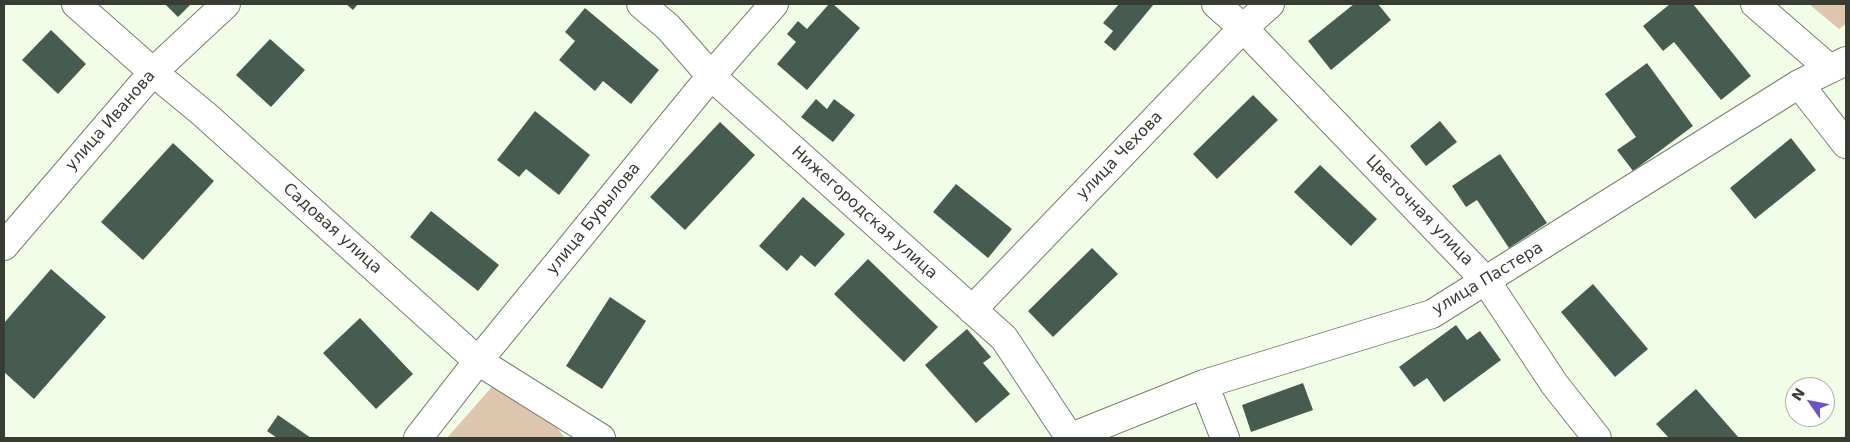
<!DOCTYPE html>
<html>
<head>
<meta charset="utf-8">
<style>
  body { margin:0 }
  #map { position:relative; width:1850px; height:442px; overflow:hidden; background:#f2fde8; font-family:"DejaVu Sans",sans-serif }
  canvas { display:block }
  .frame { position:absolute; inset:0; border:5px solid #383d34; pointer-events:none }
  .north { position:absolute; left:1785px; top:377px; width:50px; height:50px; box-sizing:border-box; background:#fff; border:1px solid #afb1ae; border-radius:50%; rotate:303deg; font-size:14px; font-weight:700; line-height:20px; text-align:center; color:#383d34 }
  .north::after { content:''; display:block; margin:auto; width:18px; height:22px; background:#6f51cb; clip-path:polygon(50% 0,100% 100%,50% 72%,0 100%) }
</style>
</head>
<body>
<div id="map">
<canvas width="1850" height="442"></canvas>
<div class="frame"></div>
<div class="north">N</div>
</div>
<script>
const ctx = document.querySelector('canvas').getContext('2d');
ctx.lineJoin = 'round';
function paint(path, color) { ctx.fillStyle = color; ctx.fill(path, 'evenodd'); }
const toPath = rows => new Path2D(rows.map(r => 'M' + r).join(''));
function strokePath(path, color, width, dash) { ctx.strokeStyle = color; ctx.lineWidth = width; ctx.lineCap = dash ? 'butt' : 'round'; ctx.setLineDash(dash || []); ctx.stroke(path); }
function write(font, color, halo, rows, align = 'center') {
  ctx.font = font + ' "DejaVu Sans",sans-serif'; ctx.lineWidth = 5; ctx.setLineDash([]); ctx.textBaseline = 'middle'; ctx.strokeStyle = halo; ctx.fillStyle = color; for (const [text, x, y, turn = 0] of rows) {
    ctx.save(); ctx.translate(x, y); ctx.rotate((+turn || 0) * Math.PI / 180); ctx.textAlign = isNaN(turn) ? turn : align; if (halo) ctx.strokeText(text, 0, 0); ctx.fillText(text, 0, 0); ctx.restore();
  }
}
paint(toPath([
  [1809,4,1846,4,1846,24,1839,29],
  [497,381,535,399,565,438,447,438]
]), '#ddc5ae');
paint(toPath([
  [165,4,191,4,178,17],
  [346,4,358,4,353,10],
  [829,4,833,4,860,28,807,90,777,64,796,42,787,34,798,21,807,29],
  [1119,4,1154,4,1115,51,1104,42,1113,31,1103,23],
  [1354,4,1378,4,1391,20,1331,70,1308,41],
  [1670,4,1693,4,1751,76,1721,100,1674,42,1663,51,1643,26],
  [585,8,659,70,631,104,603,81,595,91,559,60,575,41,565,32],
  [51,30,86,64,58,94,22,60],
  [270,39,305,70,271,107,236,75],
  [1647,63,1693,126,1633,171,1617,150,1636,137,1605,94],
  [1253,95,1278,120,1217,179,1193,154],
  [816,99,827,109,834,99,855,115,833,142,801,117],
  [535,111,590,155,559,195,526,169,519,177,497,160],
  [1440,121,1457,142,1426,166,1410,146],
  [720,122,755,155,685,230,650,197],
  [1791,138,1816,170,1755,219,1730,188],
  [173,143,214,181,143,260,101,222],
  [1500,154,1547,223,1509,248,1477,200,1466,207,1452,186],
  [1320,165,1377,219,1351,246,1294,192],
  [956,184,1012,229,988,258,933,212],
  [803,197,845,234,815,267,801,255,787,271,759,246],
  [431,211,499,265,478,291,410,237],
  [1092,248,1118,274,1053,337,1028,311],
  [868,259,938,327,904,362,834,294],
  [51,269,106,317,34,399,4,372,4,323],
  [1593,284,1648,349,1615,377,1561,312],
  [610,297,646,321,602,389,566,366],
  [360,318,413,374,376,409,323,353],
  [1456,325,1467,340,1480,331,1501,360,1444,402,1427,378,1414,387,1399,367],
  [967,329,991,357,983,363,1010,394,976,423,925,365],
  [1303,383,1313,410,1251,432,1242,405],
  [1696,389,1739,438,1669,438,1656,424],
  [278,415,311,438,277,438,267,431]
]), '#475c51');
const street = toPath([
  [76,4,153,72,204,114,478,361,601,438],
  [641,4,668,27,711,76,1004,338,1070,438],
  [1216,4,1243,28,1486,281,1555,385,1597,438],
  [1755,4,1830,69],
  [1799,84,1846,144],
  [4,246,153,72,226,4],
  [972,310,1243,28,1270,4],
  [1204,384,1225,438],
  [418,438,478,361,711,76,774,4],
  [1069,438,1204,384,1432,314,1799,84,1846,61]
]);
strokePath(street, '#77816d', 30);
strokePath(street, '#fff', 28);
write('16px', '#383d34', '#fff', [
  ["улица Иванова",111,121,-49],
  ["улица Чехова",1120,156,-46],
  ["Цветочная улица",1419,211,46],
  ["Нижегородская улица",864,213,42],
  ["улица Бурылова",594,219,-51],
  ["Садовая улица",332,229,42],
  ["улица Пастера",1488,279,-31]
]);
</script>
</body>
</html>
